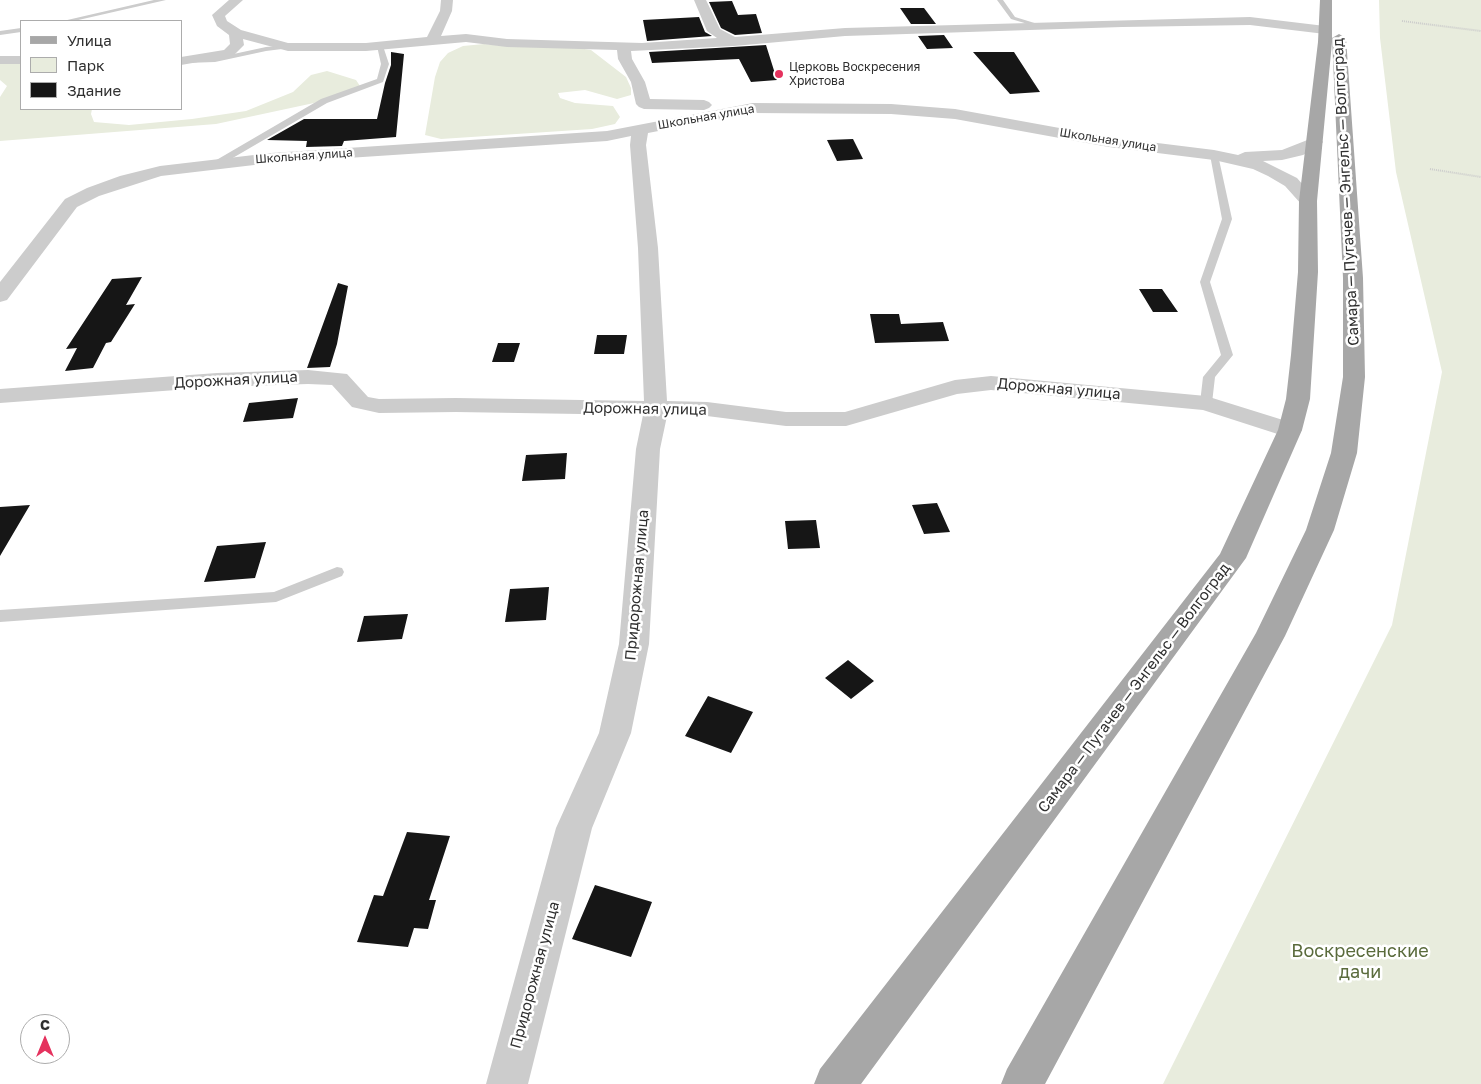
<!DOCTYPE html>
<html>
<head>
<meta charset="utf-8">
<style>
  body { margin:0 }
  #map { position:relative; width:1481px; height:1084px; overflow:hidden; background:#fff; font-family:"Golos Text",sans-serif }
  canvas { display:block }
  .legend { position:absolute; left:20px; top:20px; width:162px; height:90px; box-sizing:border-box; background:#fff; border:1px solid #acacac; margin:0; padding:6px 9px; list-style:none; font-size:15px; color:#2f2f2f }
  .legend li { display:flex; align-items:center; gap:10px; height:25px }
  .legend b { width:25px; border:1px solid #acacac }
  .north { position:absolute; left:20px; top:1014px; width:50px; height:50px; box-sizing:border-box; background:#fff; border:1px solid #acacac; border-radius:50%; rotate:0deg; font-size:14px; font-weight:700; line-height:20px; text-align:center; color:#2f2f2f }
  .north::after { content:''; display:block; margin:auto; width:18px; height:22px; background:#e5325e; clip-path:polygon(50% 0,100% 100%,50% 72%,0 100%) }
</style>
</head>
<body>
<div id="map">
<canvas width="1481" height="1084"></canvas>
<ul class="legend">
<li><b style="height:6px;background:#a7a7a7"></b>Улица</li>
<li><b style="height:14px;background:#e8ecdd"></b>Парк</li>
<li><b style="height:14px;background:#161616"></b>Здание</li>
</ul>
<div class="north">С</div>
</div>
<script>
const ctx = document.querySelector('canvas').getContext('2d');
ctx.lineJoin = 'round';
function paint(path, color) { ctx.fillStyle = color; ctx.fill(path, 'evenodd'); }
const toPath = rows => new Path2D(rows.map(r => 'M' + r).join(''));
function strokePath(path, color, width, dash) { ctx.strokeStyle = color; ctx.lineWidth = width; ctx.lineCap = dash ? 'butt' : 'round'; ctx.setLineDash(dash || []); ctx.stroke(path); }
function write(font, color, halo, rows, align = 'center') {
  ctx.font = font + ' "Golos Text",sans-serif'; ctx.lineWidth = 5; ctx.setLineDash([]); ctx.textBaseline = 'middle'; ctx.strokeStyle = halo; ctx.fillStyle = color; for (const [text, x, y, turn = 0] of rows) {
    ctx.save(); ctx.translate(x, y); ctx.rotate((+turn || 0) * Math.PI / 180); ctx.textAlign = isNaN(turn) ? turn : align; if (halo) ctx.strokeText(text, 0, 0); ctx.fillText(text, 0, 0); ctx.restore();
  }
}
paint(toPath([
  [1379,0,1481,0,1481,1084,1163,1084,1392,625,1442,372,1396,172,1380,38],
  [484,44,516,47,571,47,591,50,626,77,631,88,631,95,617,99,585,90,558,93,560,98,575,103,613,106,620,117,615,124,592,129,441,139,425,135,435,77,440,62,448,53,463,46],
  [12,62,21,63,21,109,92,109,91,114,94,122,129,125,192,119,246,111,293,92,311,75,327,71,356,80,360,86,314,103,216,124,0,141,0,97,7,86,0,80,0,63]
]), '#e8ecdd');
paint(toPath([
  [732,1,738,15,756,14,762,33,735,35,721,28,709,2],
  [900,8,924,8,936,24,911,24],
  [699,17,705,32,712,36,647,41,643,20],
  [944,35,953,48,927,49,918,36],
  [766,45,777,80,751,82,739,59,652,63,649,52],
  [391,52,404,54,396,137,344,141,342,146,306,147,307,141,267,140,304,119,377,119,385,83,391,65],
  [973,52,1014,52,1040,92,1010,94],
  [853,139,863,159,837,161,827,140],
  [142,277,126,305,135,304,111,342,106,343,93,368,65,371,77,348,66,349,112,279],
  [338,283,348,286,337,344,330,367,307,368],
  [1139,289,1162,289,1178,312,1153,312],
  [870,314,899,314,901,324,943,322,949,341,875,343],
  [597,335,627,335,624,354,594,354],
  [498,343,520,343,514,362,492,362],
  [298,398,293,418,243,422,249,403],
  [567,453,565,479,522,481,526,455],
  [937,503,950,532,924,534,912,505],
  [30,505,0,556,0,507],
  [816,520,820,548,788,549,785,521],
  [266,542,255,578,204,582,217,546],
  [549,587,546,620,505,622,510,589],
  [408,614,402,639,357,642,364,616],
  [848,660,874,681,851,699,825,678],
  [708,696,753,712,731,753,685,736],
  [407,832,450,836,429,900,436,900,428,929,414,928,408,947,357,942,374,895,383,896],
  [595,885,652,902,631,957,572,939]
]), '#161616');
strokePath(toPath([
  [1402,21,1481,31],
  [1430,169,1481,177]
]), '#ccc', 2, [1, 1]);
paint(toPath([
  [154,0,166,0,74,21,63,21,154,0],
  [997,0,1003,0,1015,17,1041,25,1038,27,1011,19,997,0],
  [21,28,21,32,0,35,0,31,21,28],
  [380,44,383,46,389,64,383,82,327,103,219,166,213,166,213,162,321,99,377,79,381,64,377,46,380,44],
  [288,45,291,47,290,48,266,51,215,62,186,63,182,61,186,59,215,58,266,47,288,45],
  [1214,152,1218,155,1232,219,1210,282,1233,355,1215,377,1212,403,1206,407,1200,403,1203,377,1221,355,1200,282,1222,219,1210,155,1214,152],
  [337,567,342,568,344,572,342,576,276,602,0,622,0,610,274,592,337,567]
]), '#ccc');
paint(toPath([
  [229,0,243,0,225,16,227,21,241,30,288,43,366,43,427,37,440,11,441,0,453,0,452,11,441,36,466,34,507,39,642,43,717,38,707,31,694,0,706,0,720,29,735,37,845,28,1250,17,1325,26,1332,30,1325,34,1250,25,1122,27,845,36,734,46,631,51,632,59,645,82,650,99,704,100,709,102,712,105,709,108,704,110,644,109,639,107,636,104,631,82,618,59,617,50,507,47,466,42,366,51,288,51,243,39,244,45,233,56,181,65,181,57,224,50,230,44,229,35,217,26,212,15,229,0],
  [0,56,21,56,21,64,0,64,0,56],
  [753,103,891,104,955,109,1109,137,1214,150,1238,155,1245,152,1282,150,1315,137,1321,139,1323,142,1321,145,1303,155,1282,160,1263,161,1297,178,1317,201,1314,205,1308,206,1302,205,1285,186,1268,176,1253,169,1214,160,1109,147,955,119,891,114,753,113,648,133,646,145,658,248,667,401,707,402,786,412,845,412,955,380,991,376,1206,396,1299,425,1302,430,1299,435,1290,438,1203,410,991,390,957,394,846,426,786,426,707,416,667,416,660,449,649,644,631,733,592,828,528,1084,486,1084,556,828,599,733,619,644,636,449,643,415,456,412,379,413,352,407,332,385,308,384,217,387,0,403,0,389,217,373,308,370,347,374,368,397,379,399,456,398,644,401,638,248,630,145,631,136,607,141,271,163,161,176,99,196,77,207,7,300,0,302,0,282,65,199,87,188,120,176,160,166,271,153,607,131,753,103]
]), '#ccc');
paint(toPath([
  [1320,0,1332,0,1332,42,1317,201,1318,272,1310,399,1302,430,1246,558,861,1084,814,1084,820,1069,1220,554,1278,430,1286,399,1291,355,1298,272,1299,201,1318,42,1320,0],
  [1339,34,1346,38,1363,278,1365,377,1357,453,1334,530,1285,636,1045,1084,1001,1084,1007,1069,1256,633,1306,530,1331,453,1343,377,1343,278,1332,38,1339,34]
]), '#a7a7a7');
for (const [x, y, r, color] of [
  [779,74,5,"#e5325e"]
]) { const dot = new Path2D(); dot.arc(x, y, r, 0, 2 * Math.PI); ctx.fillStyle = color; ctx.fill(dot); strokePath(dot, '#fff', 2); }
write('12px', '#2f2f2f', '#fff', [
  ["Церковь Воскресения",789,67],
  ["Христова",789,81]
], 'left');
write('12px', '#2f2f2f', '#fff', [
  ["Школьная улица",706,117,-10],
  ["Школьная улица",1108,140,9],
  ["Школьная улица",304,156,-4]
]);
write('15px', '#2f2f2f', '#fff', [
  ["Самара — Пугачев — Энгельс — Волгоград",1346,192,-93],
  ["Дорожная улица",236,380,-3],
  ["Дорожная улица",1059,389,5],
  ["Дорожная улица",645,409,1],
  ["Придорожная улица",637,585,-85],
  ["Самара — Пугачев — Энгельс — Волгоград",1134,688,-53],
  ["Придорожная улица",535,975,-75]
]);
write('18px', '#5a6b3c', '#fff', [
  ["Воскресенские",1360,951],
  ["дачи",1360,972]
]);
</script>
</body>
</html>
